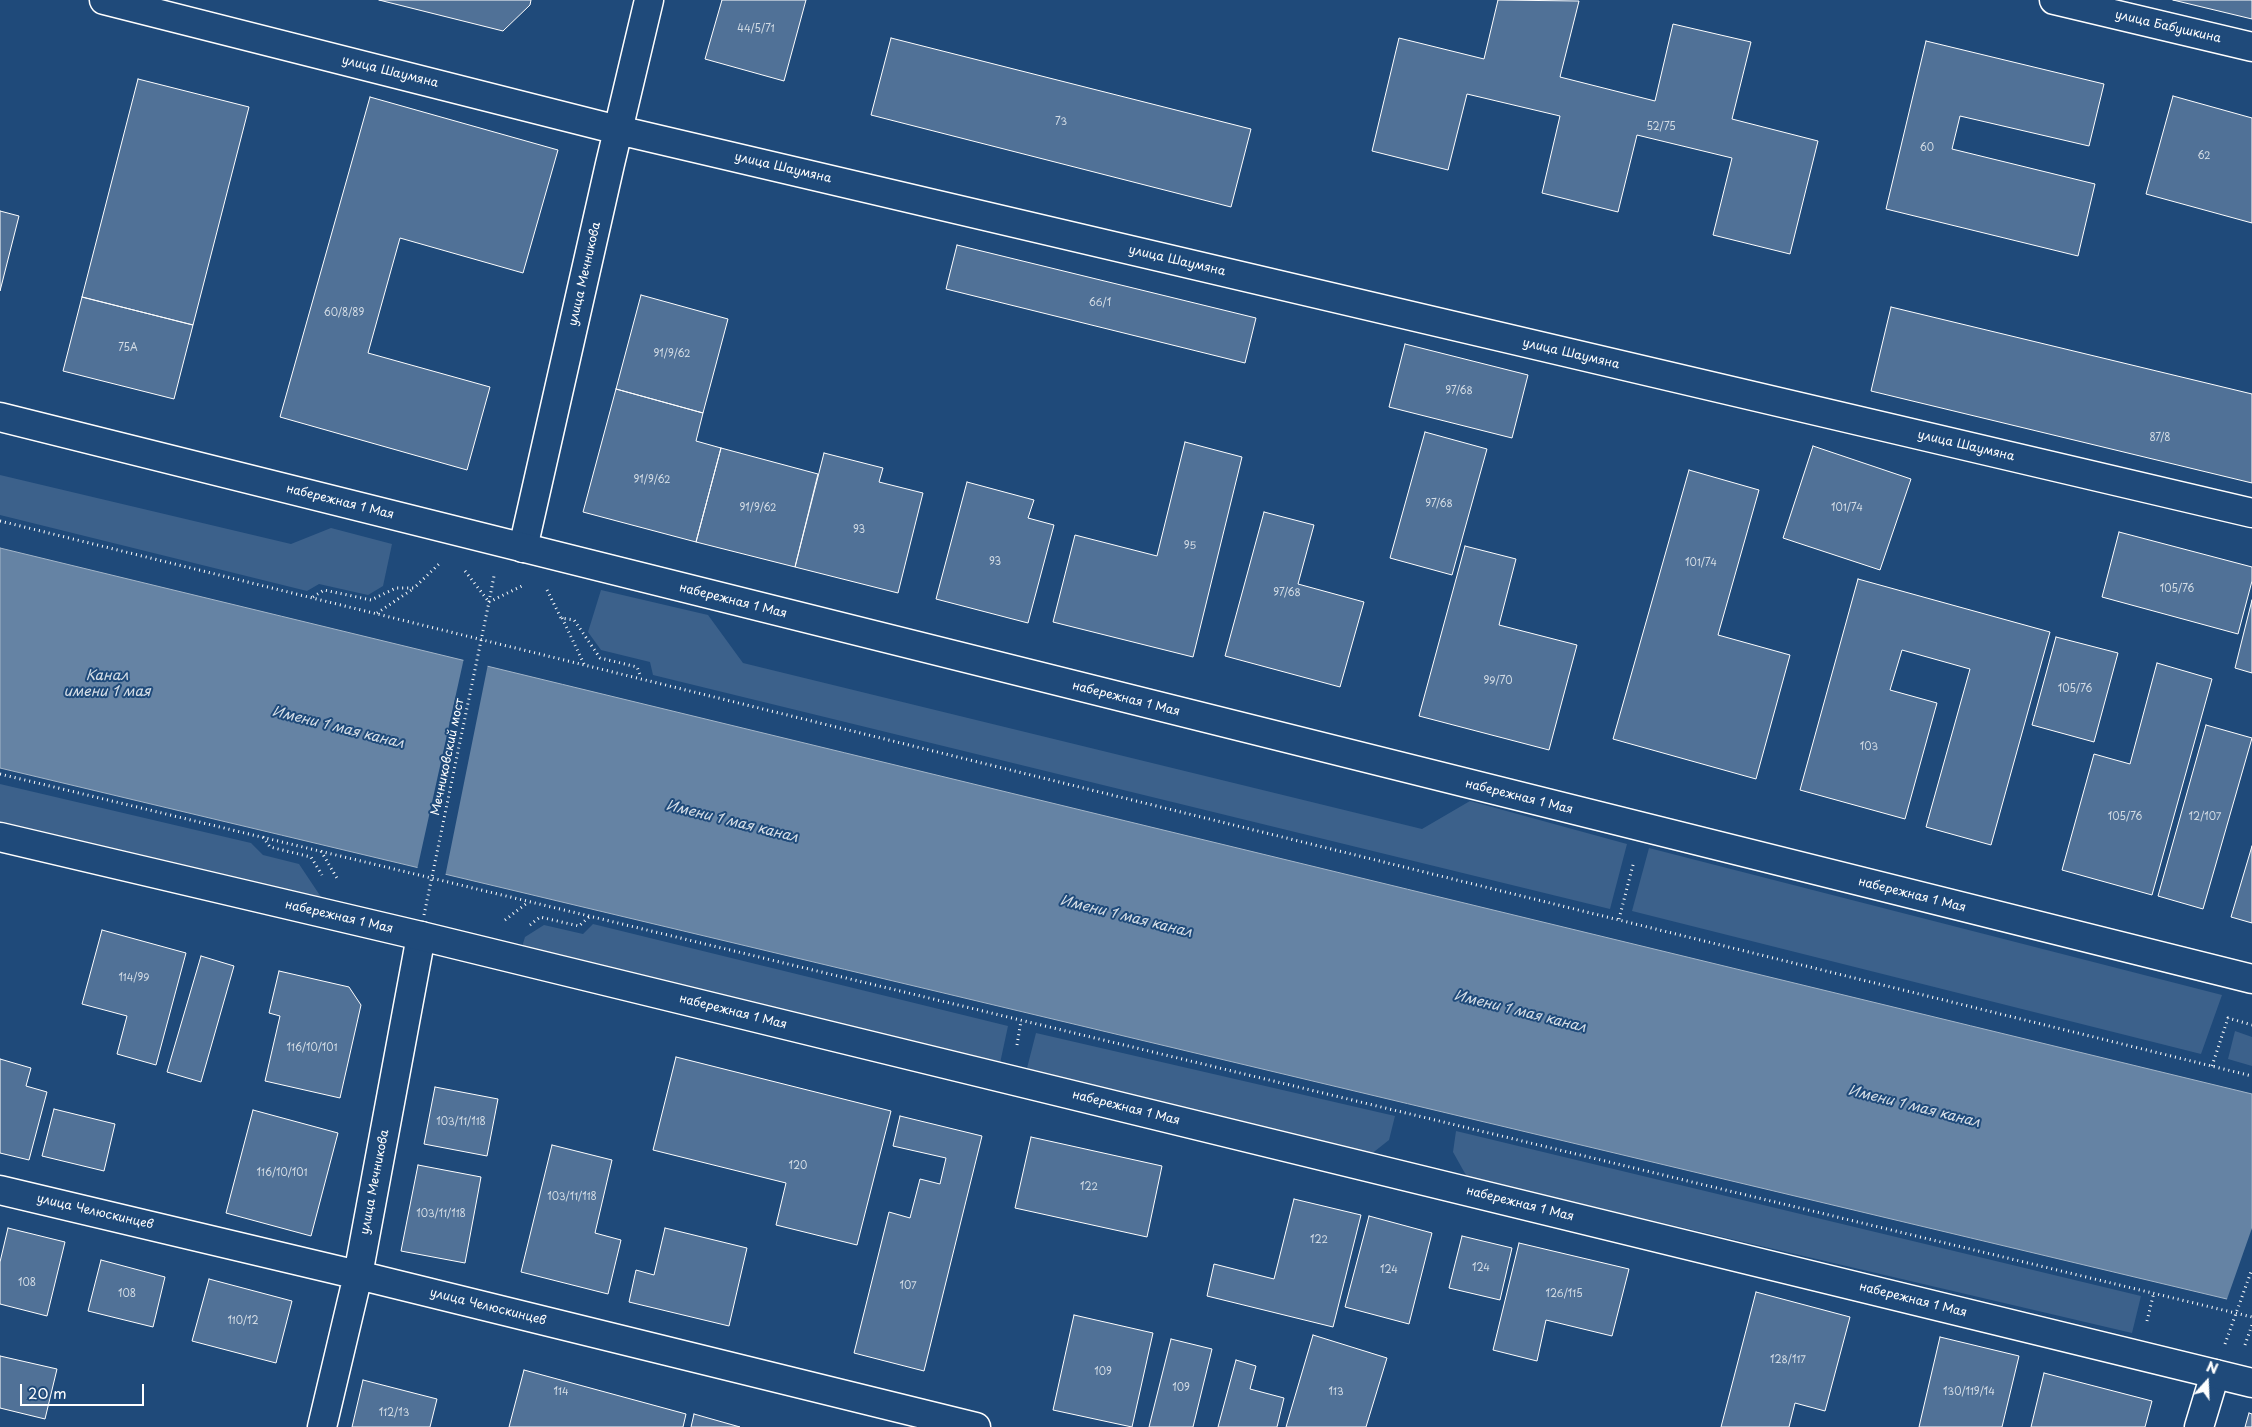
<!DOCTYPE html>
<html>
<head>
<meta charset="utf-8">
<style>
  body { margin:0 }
  #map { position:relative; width:2252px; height:1427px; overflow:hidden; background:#1f4a7a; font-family:"Playpen Sans",sans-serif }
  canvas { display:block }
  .north { position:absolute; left:2182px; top:1357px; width:50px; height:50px; -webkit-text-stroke:4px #1f4a7a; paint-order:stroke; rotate:20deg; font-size:14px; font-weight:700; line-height:20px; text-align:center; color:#fff }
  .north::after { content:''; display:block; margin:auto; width:18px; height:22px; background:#fff; clip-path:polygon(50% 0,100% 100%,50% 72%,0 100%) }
  .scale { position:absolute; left:20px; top:1384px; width:124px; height:22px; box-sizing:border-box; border:2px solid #fff; border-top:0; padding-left:6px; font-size:15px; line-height:18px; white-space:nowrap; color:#fff; -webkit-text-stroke:4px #1f4a7a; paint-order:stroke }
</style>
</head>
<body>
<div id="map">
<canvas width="2252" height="1427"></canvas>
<div class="north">N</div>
<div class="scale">20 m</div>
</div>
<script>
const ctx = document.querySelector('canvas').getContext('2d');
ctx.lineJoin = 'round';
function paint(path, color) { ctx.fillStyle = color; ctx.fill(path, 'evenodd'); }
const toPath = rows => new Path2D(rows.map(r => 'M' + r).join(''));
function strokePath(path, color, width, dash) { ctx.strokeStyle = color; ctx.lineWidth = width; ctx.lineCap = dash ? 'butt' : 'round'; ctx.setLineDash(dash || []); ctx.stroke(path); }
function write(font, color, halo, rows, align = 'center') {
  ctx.font = font + ' "Playpen Sans",sans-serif'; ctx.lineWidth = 4; ctx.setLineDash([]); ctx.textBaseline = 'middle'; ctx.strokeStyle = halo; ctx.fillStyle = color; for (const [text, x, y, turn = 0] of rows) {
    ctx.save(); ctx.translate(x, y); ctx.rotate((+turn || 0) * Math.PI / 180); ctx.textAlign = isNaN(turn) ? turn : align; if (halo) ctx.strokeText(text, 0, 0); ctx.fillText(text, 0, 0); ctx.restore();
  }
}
paint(toPath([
  [0,475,291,544,331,528,392,544,383,586,368,595,319,584,307,591,0,515],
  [601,590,708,615,743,663,1422,829,1470,801,1627,844,1610,909,653,675,650,662,601,650,588,632],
  [0,784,251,843,263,855,299,864,323,900,0,824],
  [1649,848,2222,995,2201,1054,1632,911],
  [593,924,1008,1026,999,1068,521,950,525,937,544,925,583,934],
  [2235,1031,2252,1037,2252,1066,2228,1059],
  [1036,1033,1395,1116,1389,1140,1370,1155,1026,1072],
  [1456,1131,2141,1296,2132,1333,1467,1177,1453,1152]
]), '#3c618b');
const water = toPath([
  [0,548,2252,1094,2252,1305,0,768,0,548]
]);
paint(water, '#6583a4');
strokePath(water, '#a3b5c8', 1);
paint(toPath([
  [464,658,488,664,445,877,417,870],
  [2252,1228,2252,1308,2226,1302]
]), '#1f4a7a');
const building = toPath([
  [379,0,531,0,530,5,503,31,379,0],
  [722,0,806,0,784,81,705,59,722,0],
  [1498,0,1579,1,1560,77,1655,101,1673,24,1751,42,1732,119,1818,141,1790,254,1713,235,1732,158,1637,135,1618,212,1542,193,1560,116,1467,94,1448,170,1372,151,1399,38,1484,59,1498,0],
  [2173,0,2252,0,2252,19,2173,0],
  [891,38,1251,129,1231,207,871,115,891,38],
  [1926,41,2104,84,2089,146,1960,116,1952,149,2095,184,2078,256,1886,209,1926,41],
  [138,79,249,107,193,325,82,297,138,79],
  [2173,96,2252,118,2252,223,2146,194,2173,96],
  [370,97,558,150,523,273,400,238,368,353,490,387,467,470,280,417,370,97],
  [0,211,19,216,0,291,0,211],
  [957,245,1256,318,1245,363,946,289,957,245],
  [641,295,728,319,703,413,616,389,641,295],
  [82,297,193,325,174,399,63,371,82,297],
  [1891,307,2252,394,2252,483,1871,391,1891,307],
  [1405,344,1528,375,1512,438,1389,407,1405,344],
  [616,389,703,413,696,441,721,448,696,542,583,512,616,389],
  [1425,432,1487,449,1452,575,1390,558,1425,432],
  [1185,442,1242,457,1193,657,1053,622,1075,535,1157,556,1185,442],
  [1813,446,1911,479,1880,570,1783,538,1813,446],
  [721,448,818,474,795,567,696,542,721,448],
  [824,453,883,468,879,482,923,493,898,593,795,567,824,453],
  [1689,470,1759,490,1718,635,1790,655,1756,779,1613,739,1689,470],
  [967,482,1034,500,1028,518,1054,525,1028,623,936,599,967,482],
  [1264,512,1314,525,1298,584,1364,602,1340,687,1225,656,1264,512],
  [2119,532,2252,567,2252,581,2238,634,2102,597,2119,532],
  [1465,546,1516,559,1499,625,1577,645,1549,750,1419,716,1465,546],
  [1858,579,2050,632,1991,845,1926,827,1970,669,1902,650,1890,690,1937,703,1905,819,1800,790,1858,579],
  [2252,600,2252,673,2235,668,2252,600],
  [2056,637,2118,653,2094,742,2032,725,2056,637],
  [2157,663,2212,679,2152,895,2062,870,2094,754,2130,764,2157,663],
  [2206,725,2252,738,2203,909,2158,896,2206,725],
  [2252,846,2252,923,2231,917,2252,846],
  [102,930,186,953,156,1065,117,1054,127,1016,82,1004,102,930],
  [201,956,234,966,201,1082,167,1072,201,956],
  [279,971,349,987,361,1005,340,1098,265,1081,280,1016,269,1013,279,971],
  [676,1057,891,1111,857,1245,776,1225,786,1183,653,1150,676,1057],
  [0,1059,31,1068,26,1086,47,1092,29,1160,0,1153,0,1059],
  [435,1087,498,1099,487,1156,424,1144,435,1087],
  [54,1109,115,1124,104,1171,42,1156,54,1109],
  [253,1110,338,1133,311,1236,226,1213,253,1110],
  [900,1116,982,1136,924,1371,854,1353,889,1212,910,1218,920,1179,940,1184,946,1158,893,1146,900,1116],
  [1031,1137,1162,1166,1147,1237,1015,1208,1031,1137],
  [552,1145,612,1160,595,1233,621,1240,608,1294,521,1272,552,1145],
  [418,1165,481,1177,465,1263,401,1251,418,1165],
  [1294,1199,1361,1215,1333,1327,1207,1296,1214,1264,1274,1279,1294,1199],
  [1369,1216,1432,1233,1409,1324,1345,1307,1369,1216],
  [8,1228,65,1242,47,1316,0,1304,0,1262,8,1228],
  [665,1228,747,1248,729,1326,629,1302,636,1270,654,1275,665,1228],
  [1462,1236,1512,1248,1500,1300,1449,1288,1462,1236],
  [1519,1243,1629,1269,1612,1336,1546,1320,1537,1361,1493,1350,1519,1243],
  [101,1260,165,1277,153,1327,88,1311,101,1260],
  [209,1279,292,1301,276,1363,192,1341,209,1279],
  [1756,1292,1850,1317,1825,1411,1795,1403,1789,1427,1721,1427,1756,1292],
  [1074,1315,1153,1333,1132,1427,1053,1410,1074,1315],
  [1313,1335,1387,1358,1366,1427,1286,1427,1313,1335],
  [1940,1337,2019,1356,2002,1427,1919,1427,1940,1337],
  [1171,1339,1212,1349,1193,1427,1149,1427,1171,1339],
  [0,1356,57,1369,45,1419,0,1408,0,1356],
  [1236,1360,1256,1366,1250,1389,1284,1398,1277,1427,1218,1427,1236,1360],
  [524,1370,686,1414,683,1427,509,1427,524,1370],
  [2044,1373,2152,1401,2145,1427,2031,1427,2044,1373],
  [363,1380,437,1399,430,1427,352,1427,363,1380],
  [2249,1413,2252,1414,2252,1427,2245,1427,2249,1413],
  [694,1414,740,1427,691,1427,694,1414]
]);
paint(building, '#507197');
strokePath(building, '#fff', 1);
const minor = toPath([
  [104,0,618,130,2252,513],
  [2054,0,2252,47],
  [523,548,610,164,649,0],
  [0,1190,358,1275,976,1427],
  [322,1427,358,1275,421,936],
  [2199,1427,2215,1374]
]);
const secondary = toPath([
  [0,417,2252,979],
  [0,837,421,936,2252,1383]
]);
strokePath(minor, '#fff', 31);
strokePath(secondary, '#fff', 31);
strokePath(toPath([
  [0,521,2252,1076],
  [465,571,489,602],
  [547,590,561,618,574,620,600,658,637,667,641,677],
  [313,597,324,590,371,600,396,588,414,588,439,564],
  [489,602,524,585],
  [489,602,494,576],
  [377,613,413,589],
  [562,618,584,664],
  [0,774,2252,1317],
  [263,837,270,847,311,857,322,875],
  [321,851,338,880],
  [1619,919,1634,861],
  [505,920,527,903],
  [530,925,540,917,579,926,589,917],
  [1017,1045,1021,1021],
  [2212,1066,2228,1018,2252,1025],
  [2147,1321,2154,1292],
  [2245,1345,2252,1325]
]), '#fff', 3, [1, 4]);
strokePath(minor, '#1f4a7a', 28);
strokePath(secondary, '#1f4a7a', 28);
strokePath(toPath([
  [424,915,489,602],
  [2225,1344,2252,1269]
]), '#fff', 3, [1, 4]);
write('10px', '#d3dce5', null, [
  ["44/5/71",756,29],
  ["73",1061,122],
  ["52/75",1661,127],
  ["60",1927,148],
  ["62",2204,156],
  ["66/1",1100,303],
  ["60/8/89",344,313],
  ["75А",128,348],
  ["91/9/62",672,354],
  ["97/68",1459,391],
  ["87/8",2160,438],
  ["91/9/62",652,480],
  ["97/68",1439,504],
  ["91/9/62",758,508],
  ["101/74",1847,508],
  ["93",859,530],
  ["95",1190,546],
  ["93",995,562],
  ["101/74",1701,563],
  ["105/76",2177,589],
  ["97/68",1287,593],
  ["99/70",1498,681],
  ["105/76",2075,689],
  ["103",1869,747],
  ["105/76",2125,817],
  ["12/107",2205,817],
  ["114/99",134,978],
  ["116/10/101",312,1048],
  ["103/11/118",461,1122],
  ["120",798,1166],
  ["116/10/101",282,1173],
  ["122",1089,1187],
  ["103/11/118",572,1197],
  ["103/11/118",441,1214],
  ["122",1319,1240],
  ["124",1481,1268],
  ["124",1389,1270],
  ["108",27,1283],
  ["107",908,1286],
  ["108",127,1294],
  ["126/115",1564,1294],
  ["110/12",243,1321],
  ["128/117",1788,1360],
  ["109",1103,1372],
  ["109",1181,1388],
  ["114",561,1392],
  ["113",1336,1392],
  ["130/119/14",1969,1392],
  ["112/13",394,1413]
]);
write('12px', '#fff', '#1f4a7a', [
  ["улица Бабушкина",2168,27,13],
  ["улица Шаумяна",390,72,14],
  ["улица Шаумяна",783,168,13],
  ["улица Шаумяна",1177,261,13],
  ["улица Мечникова",585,274,-77],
  ["улица Шаумяна",1571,354,13],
  ["улица Шаумяна",1966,446,13],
  ["набережная 1 Мая",340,502,14],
  ["набережная 1 Мая",733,601,14],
  ["набережная 1 Мая",1126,699,14],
  ["Мечниковский мост",448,757,-78],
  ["набережная 1 Мая",1519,797,14],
  ["набережная 1 Мая",1912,895,14],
  ["набережная 1 Мая",339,917,13],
  ["набережная 1 Мая",733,1012,14],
  ["набережная 1 Мая",1126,1108,14],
  ["улица Мечникова",375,1182,-79],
  ["набережная 1 Мая",1520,1204,14],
  ["улица Челюскинцев",95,1212,13],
  ["набережная 1 Мая",1913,1300,14],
  ["улица Челюскинцев",488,1307,14]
]);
write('italic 14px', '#d8e0e8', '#1f4a7a', [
  ["Канал",107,676],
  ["имени 1 мая",107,692],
  ["Имени 1 мая канал",338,728,14],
  ["Имени 1 мая канал",732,822,14],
  ["Имени 1 мая канал",1126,917,14],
  ["Имени 1 мая канал",1520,1012,14],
  ["Имени 1 мая канал",1914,1107,14]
]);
</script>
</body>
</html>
